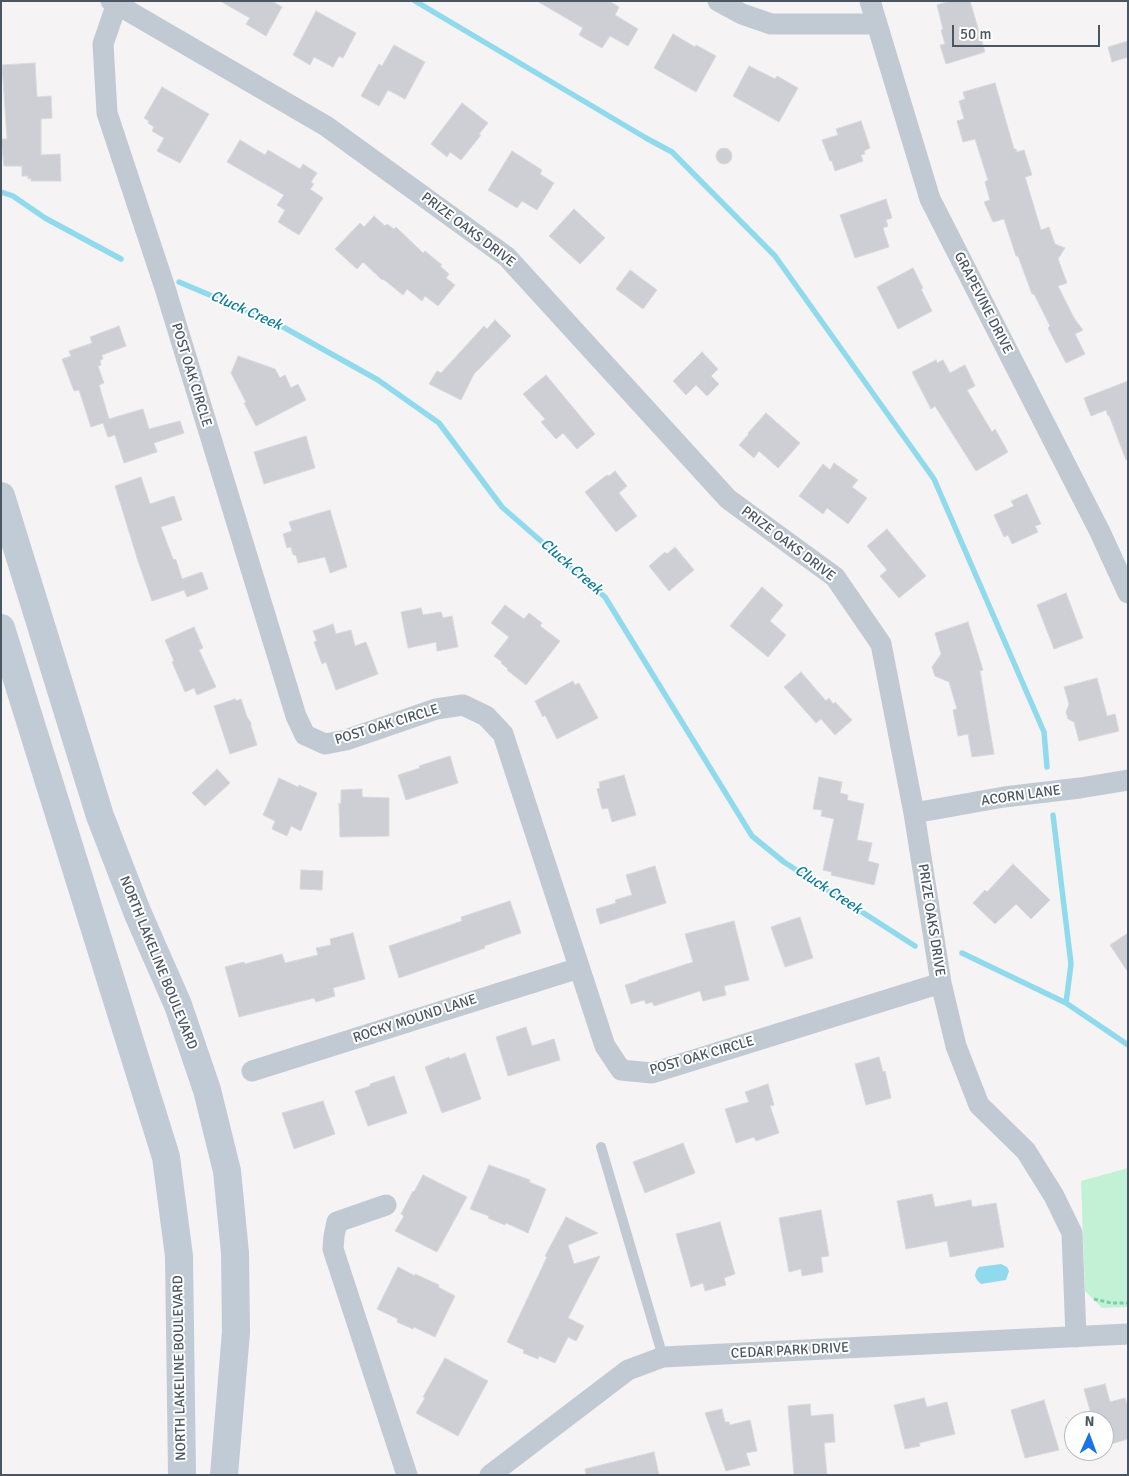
<!DOCTYPE html>
<html>
<head>
<meta charset="utf-8">
<style>
  body { margin:0 }
  #map { position:relative; width:1129px; height:1476px; overflow:hidden; background:#f5f3f3; font-family:Signika,sans-serif }
  canvas { display:block }
  .frame { position:absolute; inset:0; border:2px solid #4a5661; pointer-events:none }
  .north { position:absolute; left:1064px; top:1411px; width:50px; height:50px; box-sizing:border-box; background:#fff; border:1px solid #b7bbc0; border-radius:50%; rotate:2deg; font-size:14px; font-weight:700; line-height:20px; text-align:center; color:#4a5661 }
  .north::after { content:''; display:block; margin:auto; width:18px; height:22px; background:#1a73e8; clip-path:polygon(50% 0,100% 100%,50% 72%,0 100%) }
  .scale { position:absolute; left:952px; top:25px; width:148px; height:22px; box-sizing:border-box; border:2px solid #4a5661; border-top:0; padding-left:6px; font-size:15px; line-height:18px; white-space:nowrap; color:#4a5661; -webkit-text-stroke:4px #fff; paint-order:stroke }
</style>
</head>
<body>
<div id="map">
<canvas width="1129" height="1476"></canvas>
<div class="frame"></div>
<div class="north">N</div>
<div class="scale">50 m</div>
</div>
<script>
const ctx = document.querySelector('canvas').getContext('2d');
ctx.lineJoin = 'round';
function paint(path, color) { ctx.fillStyle = color; ctx.fill(path, 'evenodd'); }
const toPath = rows => new Path2D(rows.map(r => 'M' + r).join(''));
function strokePath(path, color, width, dash) { ctx.strokeStyle = color; ctx.lineWidth = width; ctx.lineCap = dash ? 'butt' : 'round'; ctx.setLineDash(dash || []); ctx.stroke(path); }
function write(font, color, halo, rows, align = 'center') {
  ctx.font = font + ' Signika,sans-serif'; ctx.lineWidth = 4; ctx.setLineDash([]); ctx.textBaseline = 'middle'; ctx.strokeStyle = halo; ctx.fillStyle = color; for (const [text, x, y, turn = 0] of rows) {
    ctx.save(); ctx.translate(x, y); ctx.rotate((+turn || 0) * Math.PI / 180); ctx.textAlign = isNaN(turn) ? turn : align; if (halo) ctx.strokeText(text, 0, 0); ctx.fillText(text, 0, 0); ctx.restore();
  }
}
paint(toPath([
  [1128,1168,1128,1307,1102,1308,1085,1291,1081,1181]
]), '#c3f1d5');
paint(toPath([
  [1001,1264,1007,1267,1009,1271,1006,1280,981,1284,977,1280,975,1276,976,1271,979,1267]
]), '#90daee');
strokePath(toPath([
  [415,1,646,138,672,152,775,256,934,479,1044,732,1047,767],
  [1,192,13,196,45,218,121,259],
  [179,282,276,323,378,380,439,423,502,507,605,597,752,836,784,862,915,946],
  [1053,815,1071,964,1066,1003],
  [962,953,1066,1003,1128,1045]
]), '#90daee', 5.5);
const building = toPath([
  [220,1,272,1,282,7,266,36,246,24,250,18,220,1],
  [537,1,609,1,619,7,615,15,638,29,628,46,610,36,602,48,579,35,583,28,537,1],
  [950,1,970,1,985,52,946,64,940,45,945,44,941,30,943,29,937,5,950,1],
  [316,11,356,33,343,58,339,56,333,67,314,57,310,65,293,55,316,11],
  [673,34,695,47,696,45,716,56,696,92,654,68,673,34],
  [1128,41,1128,57,1112,62,1108,47,1128,41],
  [394,45,425,62,405,99,388,90,379,106,361,96,379,64,382,66,394,45],
  [35,63,37,97,51,96,52,118,41,119,41,155,60,154,61,181,31,181,31,178,28,179,28,176,22,176,22,166,4,166,1,139,7,139,2,65,35,63],
  [749,66,775,79,777,76,798,88,779,122,733,96,749,66],
  [995,83,1014,149,1016,149,1017,152,1024,150,1032,175,1025,177,1041,230,1049,227,1055,244,1065,248,1058,259,1067,283,1058,286,1074,318,1083,330,1075,334,1085,354,1066,363,1048,328,1050,326,1034,294,1032,294,1018,256,1016,256,1004,219,993,222,984,202,990,200,985,182,988,180,975,139,963,142,957,121,964,119,959,101,965,99,963,92,995,83],
  [162,87,209,114,180,163,157,151,164,138,152,131,154,127,148,123,149,121,144,118,162,87],
  [462,103,488,123,479,134,481,135,461,160,450,152,447,157,431,144,462,103],
  [861,121,870,148,864,151,865,154,861,155,863,161,835,171,832,161,830,161,822,140,838,135,836,129,861,121],
  [240,140,265,155,268,150,300,169,303,164,317,173,311,182,314,184,310,189,323,198,299,235,278,222,285,210,277,205,284,195,227,162,240,140],
  '716 156a8 8 0 1 1 16 0a8 8 0 1 1-16 0Z',
  [512,151,542,170,540,174,554,183,537,210,522,201,517,208,488,190,512,151],
  [886,199,892,218,886,220,888,226,883,228,889,247,855,258,840,215,886,199],
  [574,209,605,238,580,264,549,236,574,209],
  [374,216,385,226,387,224,394,229,396,227,423,253,425,251,442,265,440,266,449,274,446,278,455,285,438,306,425,296,422,301,407,289,403,295,383,279,382,280,363,262,357,269,335,249,360,223,364,227,374,216],
  [913,268,923,288,921,289,932,311,898,329,877,287,913,268],
  [630,270,657,290,643,309,616,289,630,270],
  [495,320,511,336,474,374,461,400,429,384,437,371,441,373,484,326,487,329,495,320],
  [119,326,126,346,102,355,103,359,100,360,101,365,98,366,104,383,99,385,109,419,143,409,149,429,180,421,184,433,154,443,157,452,124,463,115,435,108,437,103,423,91,427,79,390,74,391,62,359,71,356,69,351,92,343,90,337,119,326],
  [702,352,718,369,711,376,719,384,707,396,696,385,686,395,673,381,702,352],
  [238,356,275,369,280,378,285,375,291,388,298,384,306,400,256,426,244,403,246,402,231,373,238,356],
  [936,360,937,363,943,360,950,373,965,365,975,386,967,390,992,432,995,429,1008,452,976,471,935,406,931,409,912,372,936,360],
  [546,375,595,434,577,449,563,433,556,439,541,422,545,419,523,394,546,375],
  [1128,381,1128,460,1126,460,1109,415,1108,416,1106,410,1091,416,1084,398,1128,381],
  [766,413,800,443,778,468,759,451,754,458,739,445,749,434,748,433,766,413],
  [306,436,315,468,264,484,254,452,306,436],
  [834,463,858,480,852,487,867,498,848,524,827,508,823,514,799,496,823,464,830,470,834,463],
  [615,471,627,486,619,493,637,516,616,532,585,492,607,475,609,476,615,471],
  [141,477,150,504,174,496,182,520,161,527,173,559,176,560,182,579,202,572,208,589,187,597,184,590,152,601,138,561,115,486,141,477],
  [1027,494,1041,524,1035,526,1038,532,1012,544,1008,535,1004,537,994,515,1014,506,1011,501,1027,494],
  [330,510,347,567,330,573,325,557,298,563,296,555,293,555,291,547,287,548,283,534,292,531,289,522,330,510],
  [887,529,926,576,899,598,880,576,887,570,867,546,887,529],
  [675,547,694,570,669,591,649,566,665,552,667,554,675,547],
  [762,587,783,605,770,621,786,635,768,657,730,626,762,587],
  [1066,593,1083,638,1054,649,1037,605,1066,593],
  [505,605,524,619,529,613,542,623,540,626,560,641,526,685,507,670,508,669,501,663,502,662,494,656,509,637,491,623,505,605],
  [421,608,423,615,441,612,443,618,452,616,458,647,437,651,436,642,408,648,401,612,421,608],
  [968,622,983,670,980,671,994,754,972,757,968,734,958,736,953,710,957,709,949,682,935,676,932,667,941,654,935,633,968,622],
  [333,624,336,634,351,630,355,646,366,642,378,674,336,690,326,662,322,664,314,642,317,641,313,631,333,624],
  [194,627,203,648,199,650,216,687,197,695,194,688,185,692,172,662,174,661,165,640,194,627],
  [801,672,826,701,829,698,833,704,835,702,852,720,835,735,821,719,816,723,784,687,801,672],
  [1097,678,1107,716,1115,714,1119,731,1079,741,1074,722,1068,719,1066,712,1069,704,1064,687,1097,678],
  [573,681,575,685,579,683,598,718,557,739,545,715,543,717,535,701,573,681],
  [235,699,236,701,241,699,247,717,251,723,251,726,257,745,230,754,214,706,235,699],
  [450,756,458,783,406,800,398,775,420,768,419,766,450,756],
  [217,769,230,783,205,806,192,793,217,769],
  [624,775,636,815,612,822,608,808,602,809,597,789,600,788,599,782,624,775],
  [819,777,842,782,840,793,848,795,847,800,864,804,857,840,872,843,868,861,879,864,874,885,831,875,832,872,823,870,834,819,821,816,822,810,813,809,819,777],
  [279,778,298,787,299,785,317,793,301,831,291,826,287,836,272,829,275,821,263,815,279,778],
  [362,789,362,797,389,798,389,836,340,837,339,803,341,804,341,790,362,789],
  [1013,864,1050,900,1031,919,1016,904,995,924,973,903,985,890,987,892,1013,864],
  [655,866,666,903,600,924,596,909,616,903,615,900,632,895,626,875,655,866],
  [301,870,323,871,322,890,300,889,301,870],
  [510,901,521,933,484,946,485,948,399,978,389,946,462,921,461,917,510,901],
  [800,917,813,958,785,967,771,927,800,917],
  [734,921,749,980,724,986,726,995,703,1001,700,991,654,1006,652,1002,646,1004,644,1000,631,1004,625,985,638,981,638,980,693,962,685,934,734,921],
  [353,933,365,979,333,988,335,996,316,1002,314,998,239,1017,225,967,244,962,245,964,282,954,285,963,318,955,316,948,331,945,330,939,353,933],
  [1128,933,1128,972,1110,945,1128,933],
  [526,1027,532,1046,554,1039,560,1060,508,1076,496,1037,526,1027],
  [465,1053,481,1099,442,1113,425,1067,449,1057,450,1059,465,1053],
  [879,1057,883,1072,885,1071,891,1098,866,1105,855,1064,879,1057],
  [394,1076,407,1113,368,1126,355,1091,370,1086,370,1084,394,1076],
  [768,1084,774,1105,770,1106,779,1133,756,1141,754,1137,736,1143,725,1109,749,1102,745,1092,768,1084],
  [323,1101,335,1134,294,1149,282,1113,323,1101],
  [683,1143,695,1173,645,1193,633,1162,683,1143],
  [489,1165,530,1180,529,1182,546,1189,528,1233,506,1223,505,1225,488,1218,489,1216,470,1209,489,1165],
  [423,1175,467,1197,437,1252,395,1231,404,1216,401,1214,413,1191,414,1192,423,1175],
  [932,1194,935,1207,971,1200,972,1207,996,1203,1004,1247,950,1257,947,1241,906,1249,897,1201,932,1194],
  [821,1210,829,1256,821,1257,823,1272,802,1276,801,1269,789,1272,779,1218,821,1210],
  [566,1217,598,1233,568,1245,574,1264,600,1256,568,1318,584,1326,576,1341,568,1337,555,1363,539,1356,538,1359,523,1353,524,1350,507,1342,547,1257,545,1256,566,1217],
  [720,1222,735,1274,724,1278,726,1285,705,1291,703,1283,691,1287,676,1234,720,1222],
  [398,1267,415,1276,415,1274,439,1285,438,1287,455,1296,435,1337,414,1327,413,1329,397,1322,398,1319,377,1309,398,1267],
  [445,1358,488,1381,458,1436,416,1413,425,1398,423,1397,445,1358],
  [1105,1384,1110,1402,1125,1398,1128,1407,1128,1439,1104,1446,1104,1421,1093,1421,1084,1389,1105,1384],
  [924,1398,927,1407,947,1402,955,1434,919,1443,920,1446,905,1449,894,1405,924,1398],
  [1044,1400,1059,1450,1025,1458,1011,1410,1044,1400],
  [810,1404,811,1416,833,1414,835,1442,824,1443,827,1475,794,1475,788,1406,810,1404],
  [722,1409,725,1422,729,1422,730,1425,750,1420,757,1451,746,1453,750,1465,726,1471,705,1413,722,1409],
  [654,1452,659,1475,586,1475,585,1469,654,1452]
]);
paint(building, '#cdcfd5');
strokePath(building, '#d7d9de', 1);
strokePath(toPath([
  [1094,1299,1111,1303,1128,1303]
]), '#7ad0a6', 3, [4, 2.5]);
strokePath(toPath([
  [601,1147,663,1357]
]), '#c1cad2', 10);
strokePath(toPath([
  [111,1,326,126,507,257,728,499,835,577,881,644,914,813,941,983,956,1046,979,1105,1026,1151,1054,1196,1072,1233,1076,1337],
  [718,1,742,14,771,24,876,24],
  [870,1,930,199,1100,532,1128,593],
  [116,6,103,44,107,113,165,288,296,716,305,735,325,744,346,740,436,709,463,705,486,716,503,734,605,1046,621,1070,652,1073,941,983],
  [914,813,1004,797,1080,788,1128,780],
  [252,1071,579,968],
  [386,1205,337,1222,334,1236,333,1249,407,1475],
  [490,1475,628,1370,663,1357,1128,1334]
]), '#c1cad2', 21);
strokePath(toPath([
  [1,496,100,816,138,914,178,1005,207,1090,227,1171,235,1253,236,1332,224,1475],
  [1,628,166,1157,179,1256,182,1475]
]), '#c1cbd6', 28);
write('14px', '#4a5661', '#fff', [
  ["PRIZE OAKS DRIVE",468,230,37],
  ["GRAPEVINE DRIVE",983,303,63],
  ["POST OAK CIRCLE",191,375,73],
  ["PRIZE OAKS DRIVE",788,544,37],
  ["POST OAK CIRCLE",387,725,-17],
  ["ACORN LANE",1021,796,-8],
  ["PRIZE OAKS DRIVE",931,920,81],
  ["NORTH LAKELINE BOULEVARD",158,963,68],
  ["ROCKY MOUND LANE",415,1019,-18],
  ["POST OAK CIRCLE",702,1056,-16],
  ["CEDAR PARK DRIVE",790,1351,-3],
  ["NORTH LAKELINE BOULEVARD",180,1368,-91]
]);
write('italic 15px', '#0c7c9b', '#fff', [
  ["Cluck Creek",246,311,24],
  ["Cluck Creek",571,567,41],
  ["Cluck Creek",828,890,33]
]);
</script>
</body>
</html>
